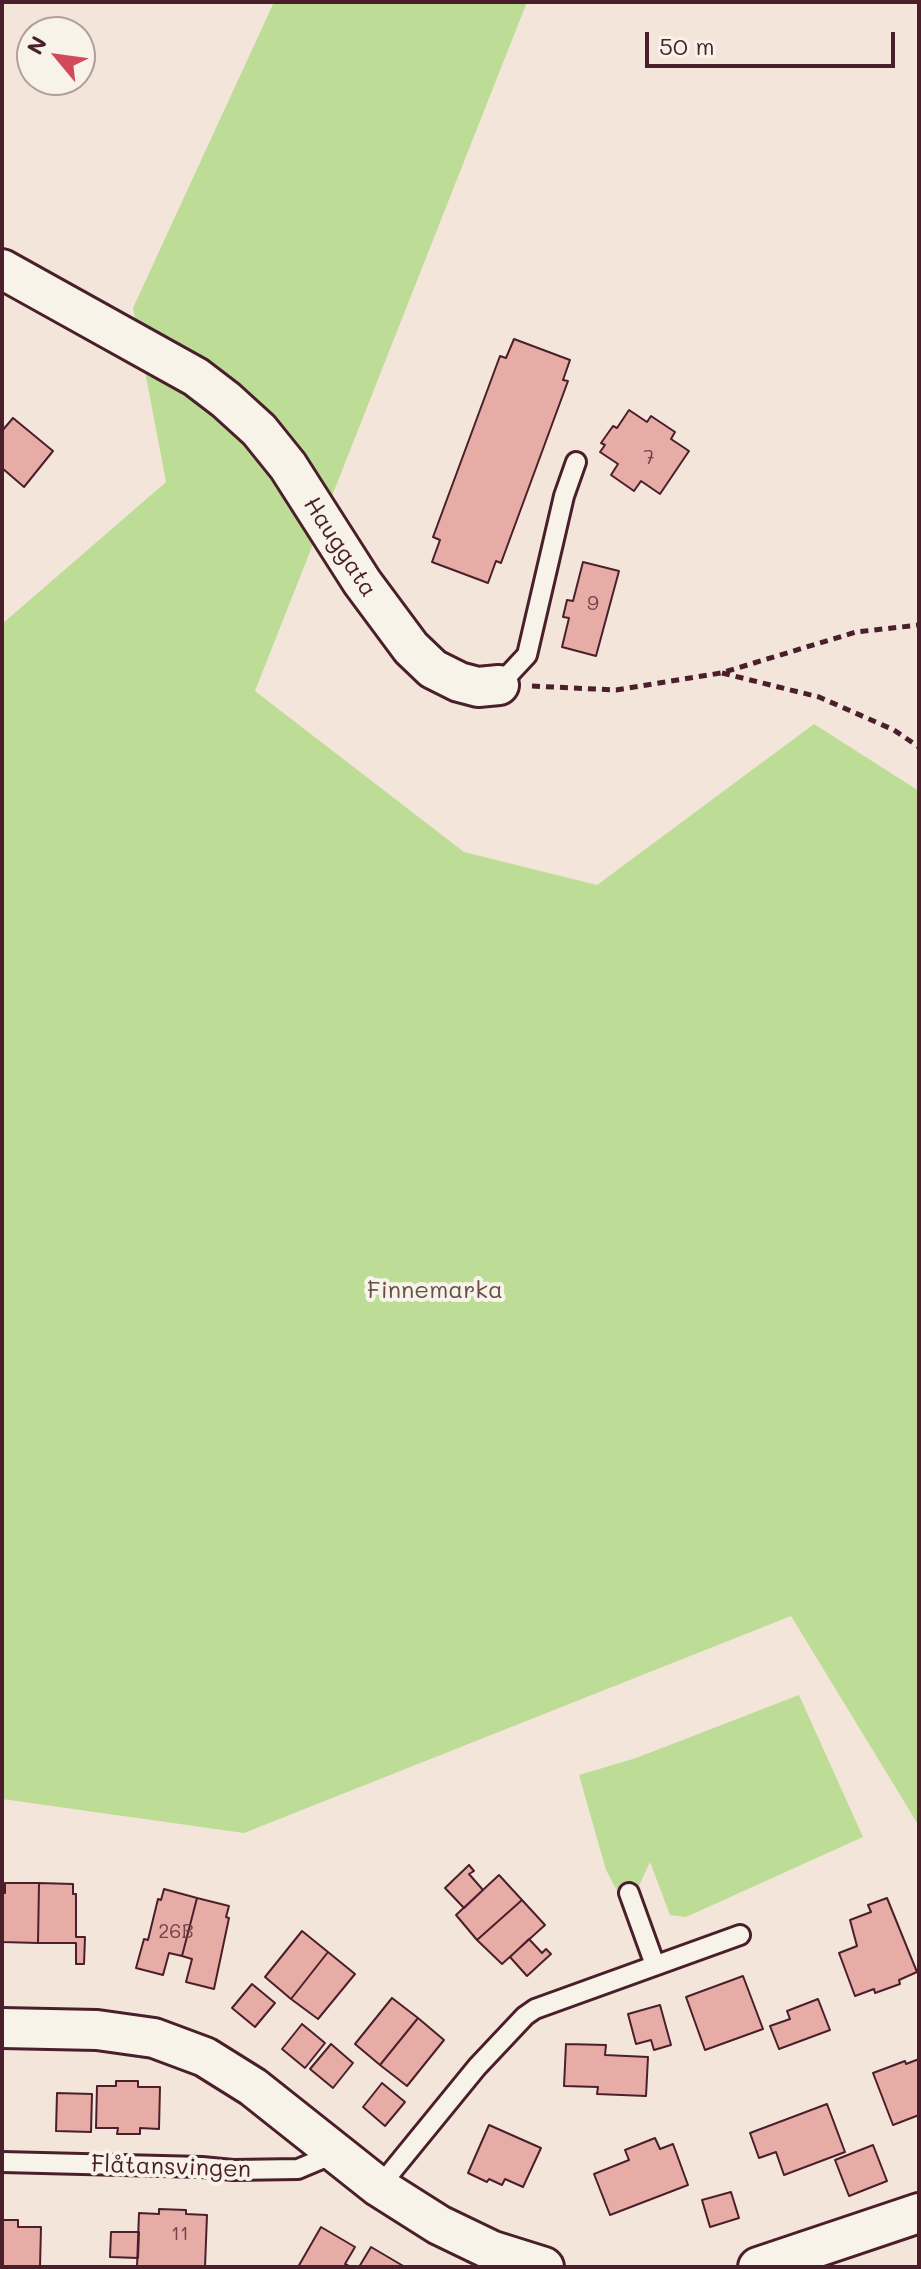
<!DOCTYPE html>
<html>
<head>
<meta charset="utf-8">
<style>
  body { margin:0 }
  #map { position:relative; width:921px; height:2269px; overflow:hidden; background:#f4e5db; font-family:Mali,sans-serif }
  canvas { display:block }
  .frame { position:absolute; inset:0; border:4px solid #4a1f2b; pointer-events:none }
  .north { position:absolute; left:16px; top:16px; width:80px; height:80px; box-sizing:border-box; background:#f7f3e8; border:2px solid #b29e9c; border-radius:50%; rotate:299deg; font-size:22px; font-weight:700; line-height:32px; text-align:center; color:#4a1f2b }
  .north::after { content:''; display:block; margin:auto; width:28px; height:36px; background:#d1495b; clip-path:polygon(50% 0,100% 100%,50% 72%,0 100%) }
  .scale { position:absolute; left:645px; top:32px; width:250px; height:36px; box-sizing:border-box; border:4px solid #4a1f2b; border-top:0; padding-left:10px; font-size:24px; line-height:28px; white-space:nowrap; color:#4a1f2b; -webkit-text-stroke:6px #f7f3e8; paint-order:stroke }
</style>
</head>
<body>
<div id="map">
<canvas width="921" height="2269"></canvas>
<div class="frame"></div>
<div class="north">N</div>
<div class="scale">50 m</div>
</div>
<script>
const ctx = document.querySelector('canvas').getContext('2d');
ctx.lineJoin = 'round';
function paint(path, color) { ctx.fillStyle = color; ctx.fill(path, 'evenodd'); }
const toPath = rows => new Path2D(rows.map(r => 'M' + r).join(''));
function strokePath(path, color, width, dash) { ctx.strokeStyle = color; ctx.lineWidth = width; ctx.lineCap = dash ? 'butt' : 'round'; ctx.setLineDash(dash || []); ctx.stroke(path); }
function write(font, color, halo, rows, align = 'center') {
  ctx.font = font + ' Mali,sans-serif'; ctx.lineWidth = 8; ctx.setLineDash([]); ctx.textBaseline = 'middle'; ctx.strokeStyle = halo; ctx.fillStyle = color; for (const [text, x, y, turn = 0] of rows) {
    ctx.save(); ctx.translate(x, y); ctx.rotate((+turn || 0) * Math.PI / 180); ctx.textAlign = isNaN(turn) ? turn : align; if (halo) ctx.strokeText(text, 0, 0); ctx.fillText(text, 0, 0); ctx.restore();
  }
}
paint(toPath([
  [274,2,527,2,255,691,464,852,597,885,814,724,919,791,919,1826,791,1616,244,1833,2,1799,2,624,166,482,133,308],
  [799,1695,863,1837,686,1917,670,1915,650,1862,638,1888,621,1898,606,1870,579,1775,636,1758]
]), '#bddd96');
const building = toPath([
  [514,339,570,360,563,380,568,381,501,563,496,561,488,583,432,562,440,540,433,537,500,356,506,358,514,339],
  [629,410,647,422,651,416,675,432,671,439,689,451,660,494,641,481,634,491,611,475,618,464,600,452,605,445,601,443,613,426,617,428,629,410],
  [13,418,53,451,24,487,2,468,2,431,13,418],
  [583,562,619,571,596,656,562,647,569,618,563,617,567,600,573,601,583,562],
  [469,1865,474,1871,469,1874,483,1890,464,1908,445,1888,469,1865],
  [499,1875,522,1900,477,1940,456,1915,499,1875],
  [5,1883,39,1883,38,1943,2,1942,2,1893,5,1893,5,1883],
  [39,1883,73,1884,73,1894,76,1894,76,1937,85,1937,84,1964,76,1964,76,1943,38,1943,39,1883],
  [164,1889,197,1898,182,1956,169,1953,163,1975,136,1968,144,1939,148,1940,158,1899,161,1900,164,1889],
  [197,1898,229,1906,226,1917,229,1918,214,1989,186,1982,192,1959,182,1956,197,1898],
  [887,1898,917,1972,899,1980,900,1984,875,1993,874,1989,855,1996,839,1953,857,1946,850,1920,871,1912,868,1905,887,1898],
  [522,1900,545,1925,502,1964,477,1940,522,1900],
  [302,1931,328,1952,291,1999,265,1977,302,1931],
  [529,1939,542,1953,546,1949,551,1954,527,1976,510,1957,529,1939],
  [328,1952,355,1974,318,2019,291,1999,328,1952],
  [743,1976,763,2029,705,2050,686,1997,743,1976],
  [252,1984,275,2003,255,2027,232,2008,252,1984],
  [392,1998,418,2018,380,2065,355,2044,392,1998],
  [818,1999,830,2030,779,2049,770,2026,790,2019,787,2011,818,1999],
  [660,2005,671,2045,654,2050,651,2040,636,2044,628,2014,660,2005],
  [418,2018,444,2040,407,2086,380,2065,418,2018],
  [302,2024,325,2043,305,2068,282,2049,302,2024],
  [331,2044,353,2063,333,2088,310,2069,331,2044],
  [566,2044,606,2045,605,2055,648,2057,646,2096,597,2094,598,2087,564,2086,566,2044],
  [919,2059,919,2115,893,2125,873,2073,905,2061,906,2064,919,2059],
  [116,2081,138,2081,138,2087,160,2087,159,2129,140,2128,140,2134,117,2134,118,2128,96,2128,97,2086,116,2086,116,2081],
  [382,2083,405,2102,385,2126,363,2107,382,2083],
  [57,2093,92,2094,91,2132,56,2131,57,2093],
  [827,2104,845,2152,784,2175,776,2152,759,2158,750,2133,827,2104],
  [489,2125,541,2148,523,2187,505,2179,502,2185,489,2179,487,2182,468,2173,489,2125],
  [655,2138,660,2149,673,2144,688,2185,610,2215,594,2174,629,2160,625,2150,655,2138],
  [873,2145,887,2181,849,2196,835,2160,873,2145],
  [731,2192,739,2218,710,2227,702,2200,731,2192],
  [159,2209,186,2210,186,2214,207,2215,205,2267,137,2267,139,2213,159,2214,159,2209],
  [2,2220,18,2220,18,2227,41,2227,40,2267,2,2267,2,2220],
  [321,2227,355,2247,345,2264,351,2267,298,2267,321,2227],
  [111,2232,139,2232,138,2258,110,2257,111,2232],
  [371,2247,405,2267,359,2267,371,2247]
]);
paint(building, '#e7aca6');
strokePath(building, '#4a1f2b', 2);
const lane = toPath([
  [499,685,527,655,564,496,576,462],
  [629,1893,655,1965],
  [2,2162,202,2167,233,2170,298,2169,336,2153],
  [379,2187,477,2067,525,2016,535,2009,740,1935]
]);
const street = toPath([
  [2,269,196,377,226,400,259,430,288,466,362,582,411,648,433,669,459,682,478,687,499,685],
  [2,2028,97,2030,154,2038,205,2057,253,2087,379,2187,439,2225,493,2251,544,2267],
  [758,2267,919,2213]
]);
strokePath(lane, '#4a1f2b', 24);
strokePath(street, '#4a1f2b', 44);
strokePath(toPath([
  [722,673,819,697,894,730,919,747],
  [532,686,616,690,721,673,856,632,919,625]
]), '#4a1f2b', 5, [8, 6]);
strokePath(lane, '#f7f3e8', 18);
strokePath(street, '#f7f3e8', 38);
write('20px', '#71424a', null, [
  ["7",649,458],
  ["9",593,604],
  ["26B",176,1932],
  ["11",180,2234]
]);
write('24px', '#4a1f2b', '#f7f3e8', [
  ["Hauggata",340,547,57],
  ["Flåtansvingen",171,2167,2]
]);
write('24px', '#674e46', '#f7f3e8', [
  ["Finnemarka",435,1291]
]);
</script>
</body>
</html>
